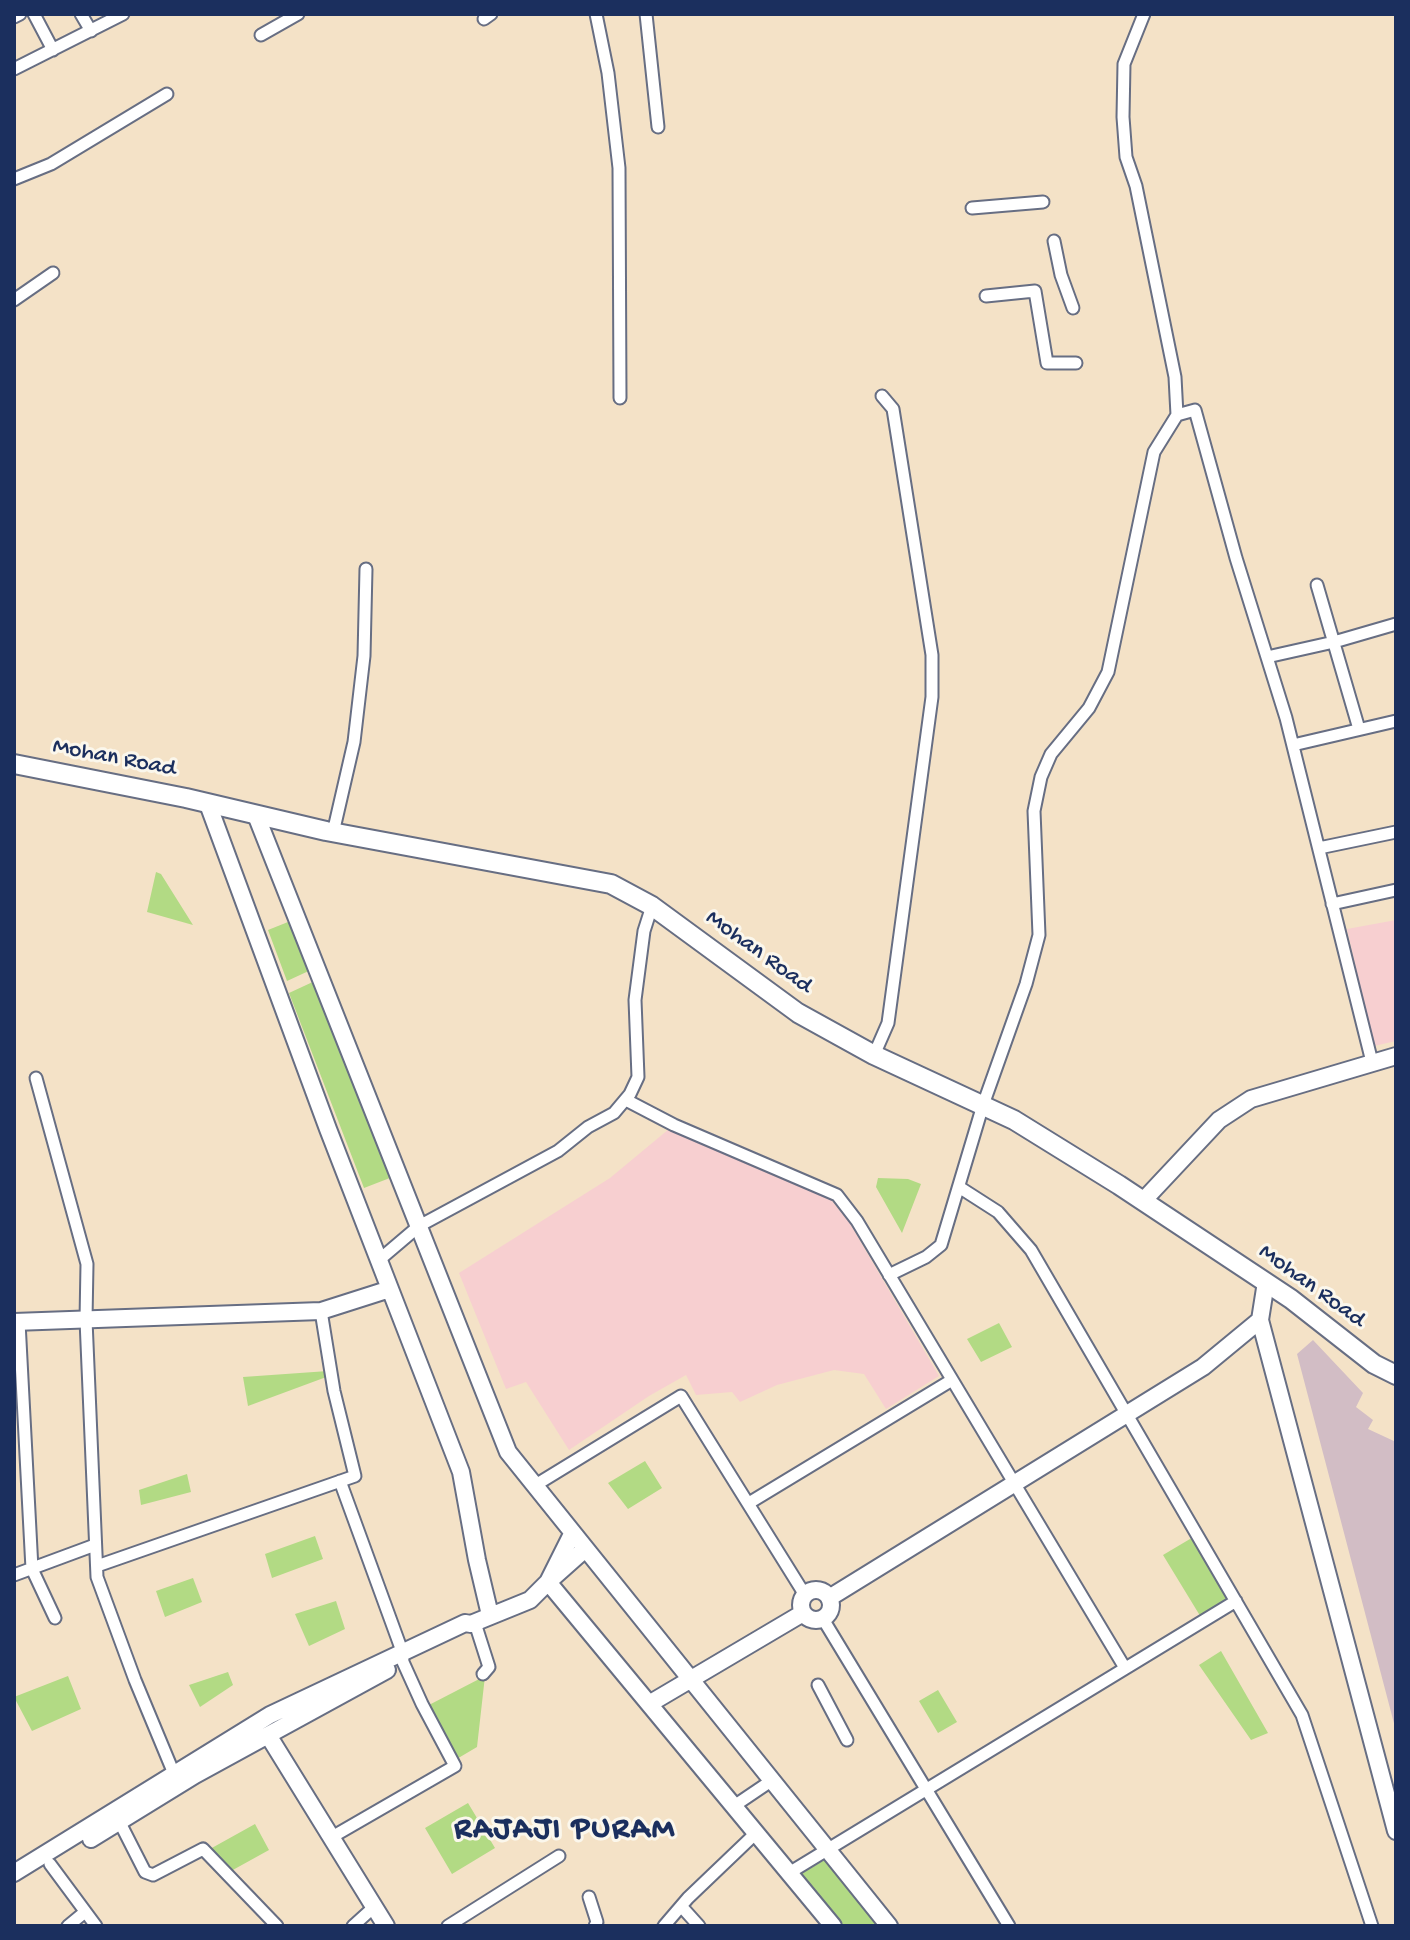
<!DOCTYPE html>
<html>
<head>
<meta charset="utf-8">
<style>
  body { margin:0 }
  #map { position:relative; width:1410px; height:1940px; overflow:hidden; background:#f4e2c7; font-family:"Gochi Hand",sans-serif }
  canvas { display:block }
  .frame { position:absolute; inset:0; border:16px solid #1b2f5e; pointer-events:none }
</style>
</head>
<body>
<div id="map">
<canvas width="1410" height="1940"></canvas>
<div class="frame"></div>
</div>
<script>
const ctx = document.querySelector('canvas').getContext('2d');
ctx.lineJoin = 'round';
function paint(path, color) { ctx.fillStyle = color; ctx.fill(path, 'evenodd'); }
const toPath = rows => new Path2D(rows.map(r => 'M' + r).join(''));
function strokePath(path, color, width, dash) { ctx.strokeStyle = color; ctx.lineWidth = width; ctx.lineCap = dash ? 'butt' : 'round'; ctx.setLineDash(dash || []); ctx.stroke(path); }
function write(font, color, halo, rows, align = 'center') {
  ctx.font = font + ' "Gochi Hand",sans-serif'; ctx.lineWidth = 6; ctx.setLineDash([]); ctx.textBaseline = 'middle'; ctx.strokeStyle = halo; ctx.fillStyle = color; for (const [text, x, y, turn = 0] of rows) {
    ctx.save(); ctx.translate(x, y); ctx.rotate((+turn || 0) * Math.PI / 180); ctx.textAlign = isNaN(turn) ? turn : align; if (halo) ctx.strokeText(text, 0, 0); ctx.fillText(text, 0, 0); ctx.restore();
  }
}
paint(toPath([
  [1396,920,1396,1041,1374,1046,1347,929],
  [669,1129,831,1200,849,1222,939,1376,886,1409,864,1374,834,1370,777,1385,740,1402,732,1392,696,1395,686,1375,649,1396,569,1450,526,1382,506,1389,459,1273,610,1178]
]), '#f7cfd0');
paint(toPath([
  [1313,1340,1363,1393,1356,1407,1373,1420,1368,1429,1396,1442,1396,1731,1297,1354]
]), '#d2bdc5');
paint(toPath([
  [156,872,161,874,193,925,147,912],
  [293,920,313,969,287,981,268,930],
  [317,980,395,1176,364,1188,289,993],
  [878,1178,908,1179,921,1184,902,1233,876,1187],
  [999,1323,1012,1347,981,1362,967,1339],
  [328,1371,329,1376,248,1406,243,1377],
  [645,1461,662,1488,628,1509,608,1483],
  [187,1474,191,1492,141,1505,139,1490],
  [315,1536,323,1559,272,1578,265,1554],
  [1195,1536,1233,1601,1202,1619,1163,1555],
  [193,1578,202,1602,165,1617,156,1591],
  [336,1601,345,1629,309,1646,295,1614],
  [1221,1651,1268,1733,1251,1740,1199,1665],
  [228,1672,233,1685,200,1707,189,1685],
  [68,1676,81,1709,32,1731,14,1697],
  [485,1676,477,1747,455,1760,427,1706],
  [938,1690,957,1722,938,1733,919,1701],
  [468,1803,495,1848,452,1874,425,1828],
  [255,1824,269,1850,231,1871,210,1849],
  [826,1859,881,1926,843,1926,801,1874]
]), '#b2da84');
const street = toPath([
  [34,14,53,50],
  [81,14,91,31],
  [596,14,608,73,619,168,620,398],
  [646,14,658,127],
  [14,17,20,14],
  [484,19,491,14],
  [261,35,298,14],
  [14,69,123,14],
  [14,179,51,164,167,94],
  [972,208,1043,202],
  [1054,241,1061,275,1073,308],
  [986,296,1035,291,1047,363,1076,363],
  [14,300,53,273],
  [1177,415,1195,410,1236,558,1286,718,1372,1062],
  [1317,585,1359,729],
  [1267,657,1334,642,1396,624],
  [1293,745,1396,721],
  [333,833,354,742,364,656,366,569],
  [1319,848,1396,832],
  [1332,904,1396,890],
  [874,1055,888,1023,932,697,932,655,893,409,882,396],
  [36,1078,87,1264,86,1320,97,1577,135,1680,177,1781],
  [626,1100,674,1125,837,1195,857,1221,1125,1668],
  [959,1187,998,1212,1031,1250,1302,1715,1372,1926],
  [379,1260,419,1226,558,1151,588,1127,614,1113,630,1094,638,1077,635,1000,644,931,652,906],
  [889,1275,926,1257,941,1245,983,1105,1026,984,1039,935,1034,811,1041,777,1051,754,1089,708,1108,672,1154,452,1177,415,1175,377,1136,186,1126,157,1123,117,1124,64,1144,14],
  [19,1322,32,1569,55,1618],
  [534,1486,681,1396,805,1595],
  [749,1503,952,1380],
  [97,1566,355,1476,334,1391,321,1311],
  [14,1575,95,1545],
  [823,1619,1009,1926],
  [475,1623,489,1667,483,1674],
  [818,1685,847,1740],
  [734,1806,771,1781],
  [116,1815,145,1872,153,1875,203,1849,277,1926],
  [332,1837,455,1766,422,1704,403,1662,402,1651,340,1481],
  [50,1864,96,1926],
  [789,1873,1236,1601],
  [589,1897,597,1922,595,1926],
  [681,1906,699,1926],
  [68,1926,85,1912],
  [353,1926,374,1907],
  [448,1926,559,1856],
  [664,1926,688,1898,756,1833]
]);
const secondary = toPath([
  [208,804,328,1129,461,1472,477,1560,490,1615],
  [256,815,508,1452,889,1926],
  [1143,1201,1219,1120,1251,1099,1396,1056],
  [1266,1282,1260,1320,1396,1831],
  [14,1322,321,1311,390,1289],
  [584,1550,548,1582,833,1926],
  '801 1605a15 15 0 1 1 30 0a15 15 0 1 1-30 0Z',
  [829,1598,1203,1367,1260,1320],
  [649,1704,803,1613],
  [268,1735,386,1926],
  [91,1839,195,1775,387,1670],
  [14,1873,270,1715,465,1623,471,1624,530,1600,548,1582,572,1534]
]);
const primary = toPath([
  [14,764,186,798,326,831,611,884,652,906,798,1013,874,1055,1014,1120,1119,1185,1291,1299,1374,1364,1396,1375]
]);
strokePath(street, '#676e83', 15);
strokePath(secondary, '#676e83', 20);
strokePath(primary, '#676e83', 22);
strokePath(street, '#fff', 11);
strokePath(secondary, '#fff', 16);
strokePath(primary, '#fff', 18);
write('24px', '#1b2f5e', '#fbf7ec', [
  ["Mohan Road",114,759,11],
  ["Mohan Road",758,953,36],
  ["Mohan Road",1311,1287,36]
]);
ctx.letterSpacing = '2px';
write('bold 32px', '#1b2f5e', '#fbf7ec', [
  ["RAJAJI PURAM",565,1831]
]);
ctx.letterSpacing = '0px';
</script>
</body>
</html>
